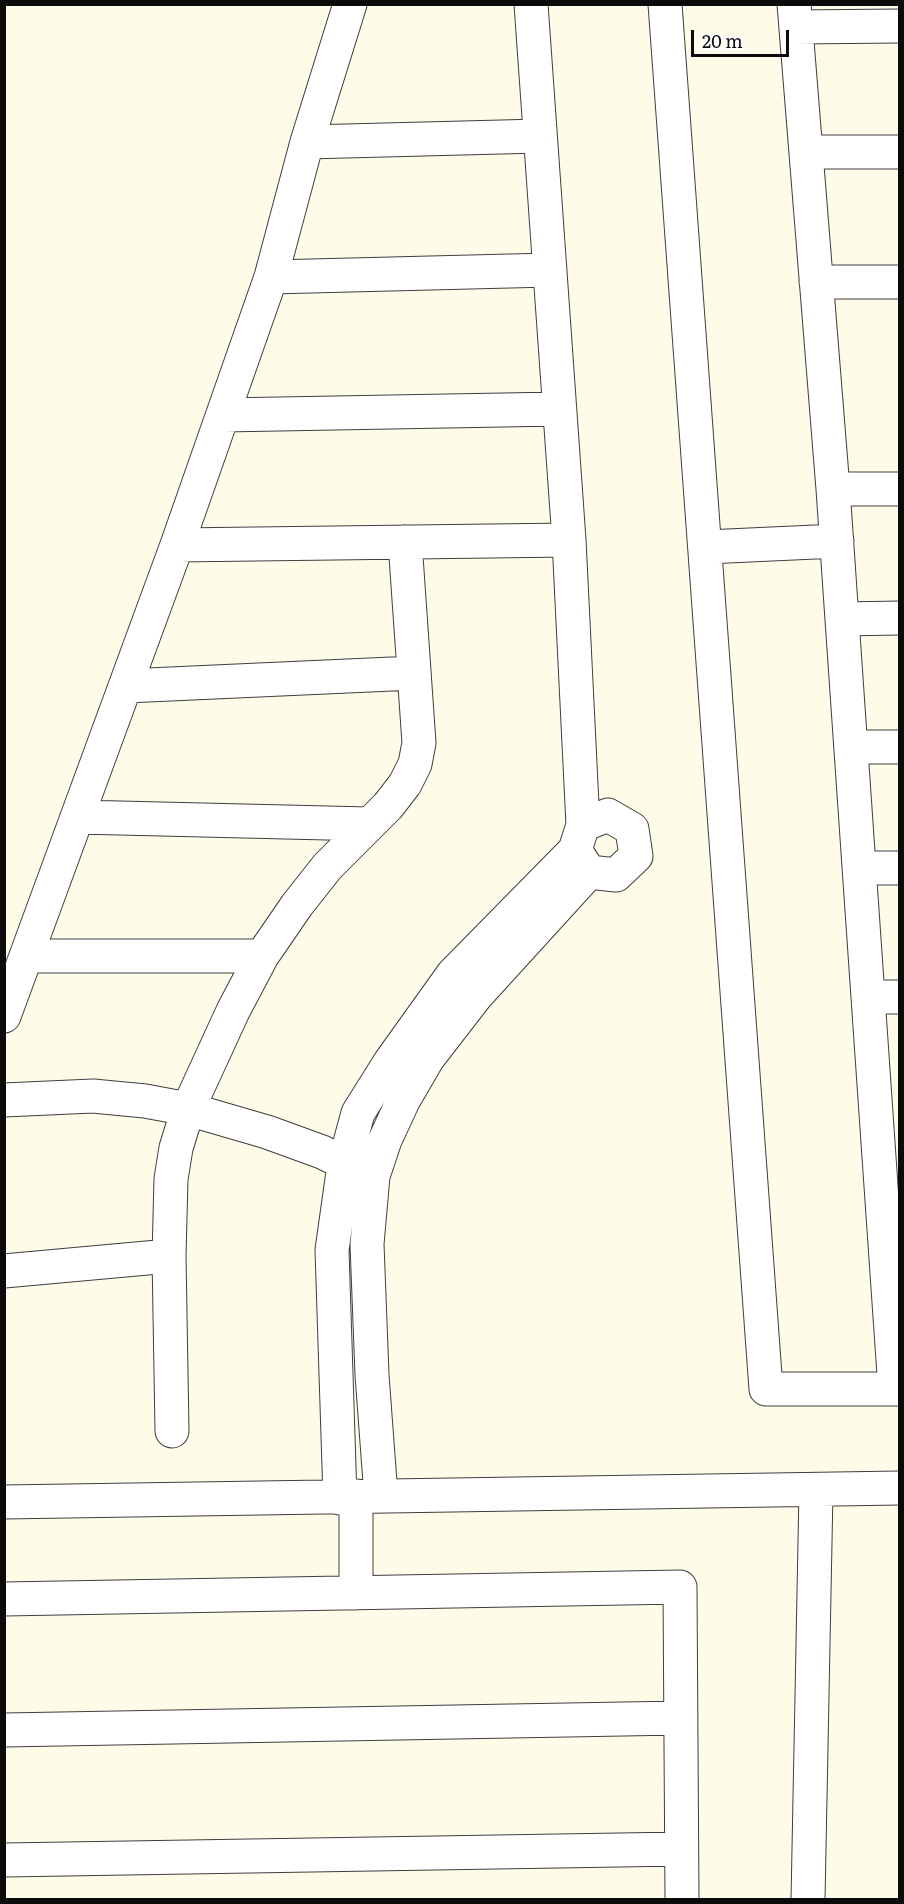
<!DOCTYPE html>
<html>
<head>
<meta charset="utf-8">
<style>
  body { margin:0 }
  #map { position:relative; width:904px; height:1904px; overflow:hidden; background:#fefce9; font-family:Literata,serif }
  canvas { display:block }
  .frame { position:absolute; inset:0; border:6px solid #0b0b0b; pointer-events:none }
  .scale { position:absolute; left:691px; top:30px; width:98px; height:27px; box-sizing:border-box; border:3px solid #0b0b0b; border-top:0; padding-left:8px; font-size:18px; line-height:21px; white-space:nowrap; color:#0b0b0b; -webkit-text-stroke:4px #fff; paint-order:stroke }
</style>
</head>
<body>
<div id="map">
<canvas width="904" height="1904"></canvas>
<div class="frame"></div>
<div class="scale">20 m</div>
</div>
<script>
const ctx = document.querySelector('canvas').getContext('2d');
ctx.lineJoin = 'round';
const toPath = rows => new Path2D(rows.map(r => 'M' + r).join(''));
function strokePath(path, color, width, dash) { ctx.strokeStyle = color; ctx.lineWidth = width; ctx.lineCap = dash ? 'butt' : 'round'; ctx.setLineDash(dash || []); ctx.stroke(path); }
const minor = toPath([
  [531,4,569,540,583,825,575,850,589,872],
  [665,4,766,1389,900,1389],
  [794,4,833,489,895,1389],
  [796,27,900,26],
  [307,142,540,136],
  [806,152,900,152],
  [271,277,550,270],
  [816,282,900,282],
  [223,415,559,409],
  [833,489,900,489],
  [177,545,569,540],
  [706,547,837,541],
  [842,619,900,618],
  [126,686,414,673],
  [851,747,900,747],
  [78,817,369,824],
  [583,825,608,815,632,829,636,856,616,875,589,872],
  [859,868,900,868],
  [26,956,262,956],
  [869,997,900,997],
  [4,1016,177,545,271,277,307,142,350,4],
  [4,1100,93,1096,145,1101,188,1109,267,1132,322,1152,363,1172],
  [4,1271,169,1256],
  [172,1431,169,1256,171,1179,176,1148,188,1109,233,1011,262,956,297,905,327,867,388,806,405,784,415,764,419,743,405,542],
  [381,1496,372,1375,367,1244,373,1176,385,1140,403,1101,428,1058,476,996,589,872],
  [340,1498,332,1250,344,1165,358,1113,390,1062,453,974,575,850],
  [4,1502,900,1488],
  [356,1593,356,1496],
  [4,1599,680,1587,682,1900],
  [4,1730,680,1718],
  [4,1860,681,1849],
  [808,1900,816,1491]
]);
strokePath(minor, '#3e3e3e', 35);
strokePath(minor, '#fff', 33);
</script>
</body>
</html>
